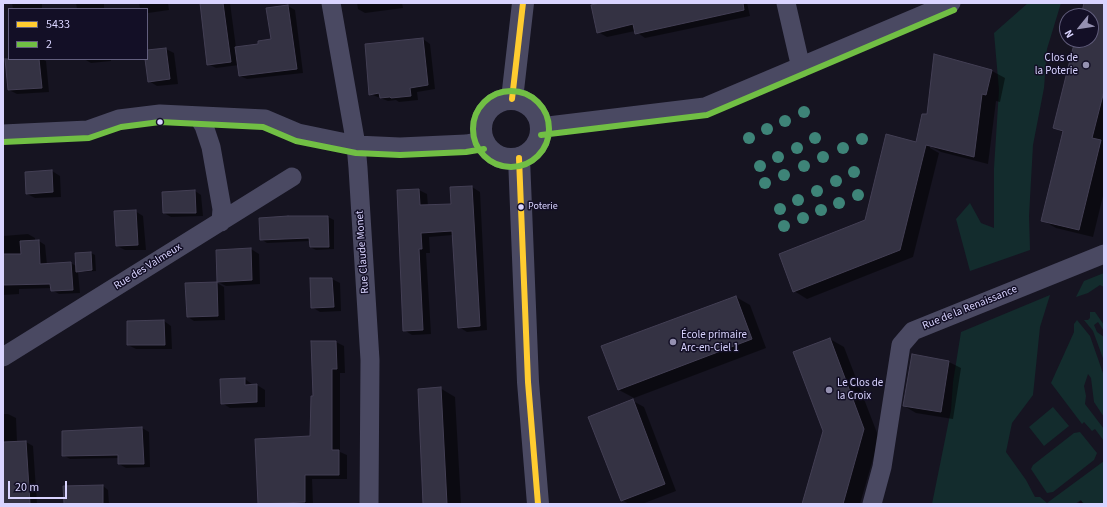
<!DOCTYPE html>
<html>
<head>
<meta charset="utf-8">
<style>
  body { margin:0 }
  #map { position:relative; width:1107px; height:507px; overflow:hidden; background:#161421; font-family:"Source Sans 3",sans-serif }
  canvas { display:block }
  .frame { position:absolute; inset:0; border:4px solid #d9d4ff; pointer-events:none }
  .legend { position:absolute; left:8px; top:8px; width:140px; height:52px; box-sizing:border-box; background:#130f26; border:1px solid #625e7d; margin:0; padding:5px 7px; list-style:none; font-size:12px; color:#d9d4ff }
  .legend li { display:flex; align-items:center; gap:8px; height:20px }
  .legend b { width:20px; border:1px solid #625e7d }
  .north { position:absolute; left:1059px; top:8px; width:40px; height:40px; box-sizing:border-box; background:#130f26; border:1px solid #625e7d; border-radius:50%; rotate:240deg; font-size:11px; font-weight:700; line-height:16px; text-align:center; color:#d9d4ff }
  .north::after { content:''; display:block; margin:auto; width:14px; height:18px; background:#9591b1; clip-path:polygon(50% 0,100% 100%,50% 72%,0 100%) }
  .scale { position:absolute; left:8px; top:481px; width:59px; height:18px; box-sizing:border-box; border:2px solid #d9d4ff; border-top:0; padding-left:5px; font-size:12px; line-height:14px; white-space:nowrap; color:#d9d4ff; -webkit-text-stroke:3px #130f26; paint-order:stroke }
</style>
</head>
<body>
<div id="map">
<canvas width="1107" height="507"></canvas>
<div class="frame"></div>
<ul class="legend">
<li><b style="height:5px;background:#ffcc30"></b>5433</li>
<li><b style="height:5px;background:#71bf44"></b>2</li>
</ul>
<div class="north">N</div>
<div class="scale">20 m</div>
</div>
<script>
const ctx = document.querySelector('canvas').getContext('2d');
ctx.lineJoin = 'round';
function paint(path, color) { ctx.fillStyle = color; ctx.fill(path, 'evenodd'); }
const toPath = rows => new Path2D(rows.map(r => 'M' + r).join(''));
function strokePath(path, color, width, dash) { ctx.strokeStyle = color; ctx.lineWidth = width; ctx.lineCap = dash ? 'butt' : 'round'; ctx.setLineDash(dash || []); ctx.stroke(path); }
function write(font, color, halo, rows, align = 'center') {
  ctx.font = font + ' "Source Sans 3",sans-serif'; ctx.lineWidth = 3; ctx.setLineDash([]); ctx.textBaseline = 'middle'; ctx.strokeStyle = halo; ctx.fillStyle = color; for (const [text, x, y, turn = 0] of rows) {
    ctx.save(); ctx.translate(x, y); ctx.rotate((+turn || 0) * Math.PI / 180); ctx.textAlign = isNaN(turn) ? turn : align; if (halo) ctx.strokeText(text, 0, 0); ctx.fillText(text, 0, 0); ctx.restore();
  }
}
paint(toPath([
  [1028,3,1061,3,1047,49,1044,88,1033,145,1029,216,1030,250,970,271,956,219,970,203,981,223,994,228,994,168,999,90,994,33],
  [1104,273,1104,287,1100,285,1088,293,1076,297,1084,281],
  [1050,295,1040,327,1033,395,1012,423,1006,452,1026,480,1035,497,1040,497,1047,503,1104,461,1104,504,1083,504,1081,500,1075,504,932,504,951,410,953,382,961,332],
  [1090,312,1095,312,1104,325,1104,331,1098,322,1094,325,1097,332,1104,337,1104,361,1093,331,1084,320,1088,320,1090,318],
  [1077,320,1090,336,1104,376,1104,417,1094,402,1091,378,1088,374,1084,386,1086,396,1085,404,1104,429,1104,441,1095,429,1092,431,1084,422,1082,424,1051,383,1070,341,1074,332,1074,324],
  [1053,407,1069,426,1044,446,1029,427],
  [1080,432,1097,453,1094,460,1053,492,1047,493,1031,469,1033,465,1074,433]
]), '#132c2d');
paint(toPath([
  [12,3,42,3,42,9,13,9],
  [76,3,104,3,104,9,77,9],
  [139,3,168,3,169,10,148,13,147,9,140,8],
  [201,3,230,3,236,48,259,45,272,40,288,6,295,10,303,73,247,79,240,76,239,65,216,68,208,64],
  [357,3,402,3,403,8,365,13,358,9],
  [604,3,747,3,750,16,645,38,635,31,607,37,598,32],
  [1085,3,1104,3,1104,192,1093,237,1056,228,1042,220,1064,133,1055,128,1076,40,1091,40,1091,16,1082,16],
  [423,39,430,44,435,89,417,92,418,100,399,102,396,100,388,101,370,94],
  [166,49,174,53,178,84,157,86,149,81,146,59,147,51],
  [935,55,992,71,1005,78,1000,102,996,101,988,164,941,152,930,146,930,148,939,153,913,257,807,299,794,291,866,221,917,143,928,115],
  [16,59,42,59,46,61,49,92,17,94,9,90],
  [84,59,111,59,111,61,91,63],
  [52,171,60,176,61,197,35,198,27,194],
  [472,187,480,192,487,330,467,332,459,327,453,235,429,237,430,253,426,253,431,334,412,335,404,330,398,191,419,190,427,194,428,206,452,205,451,188],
  [195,191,201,195,203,216,171,217,164,213],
  [135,211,143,216,146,250,125,250,117,246],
  [328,217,334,220,334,249,316,250,310,247,310,241,267,243,261,239],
  [28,234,35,238,35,241,39,241,45,245,47,265,71,263,76,266,91,253,95,255,96,271,78,272,80,293,59,294,52,290,52,288,19,289,19,294,3,295,3,236],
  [251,249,259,254,260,284,226,286,218,282],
  [311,279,332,279,340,283,341,311,320,312,312,307],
  [217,283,224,287,225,320,194,321,188,317],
  [736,297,750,305,766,348,634,398,619,390,603,347],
  [164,321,171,326,172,349,136,349,128,345],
  [830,339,844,347,879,438,860,504,803,504,824,431],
  [312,342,336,342,344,346,345,373,340,373,340,452,347,455,347,479,312,479,313,504,259,504,256,440,311,437,314,398],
  [912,356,949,362,961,368,953,419,916,413,904,406],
  [245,379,253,385,257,385,265,390,265,407,230,408,222,403],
  [440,388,455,397,461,504,424,504],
  [633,401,644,407,676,491,642,504,629,504,622,500],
  [3,414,8,414,16,418,17,442,26,442,33,446,37,504,5,504],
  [142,428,149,432,150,467,126,468,119,464,119,458,70,459,63,455],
  [103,486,108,490,109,504,65,504],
  [1081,501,1085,504,1077,504]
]), '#0007');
const building = toPath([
  [200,3,223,3,231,62,207,65,200,3],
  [600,3,743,3,744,10,635,34,633,24,597,33,591,5,600,3],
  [1084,3,1104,3,1104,91,1092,138,1101,140,1079,230,1041,221,1063,131,1053,128,1075,40,1091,40,1091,16,1081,16,1084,3],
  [288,5,297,69,239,76,235,47,258,44,258,41,271,39,266,8,288,5],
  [423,38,428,85,410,88,411,96,391,98,390,97,380,98,379,93,369,95,365,44,423,38],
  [166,48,170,79,148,82,145,59,147,59,147,50,166,48],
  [934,54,992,70,986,95,982,94,974,157,926,145,900,250,793,292,779,254,865,220,886,134,916,142,922,114,927,114,934,54],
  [5,59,39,59,42,88,8,90,5,59],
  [52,170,53,192,26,194,25,172,52,170],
  [472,186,480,326,458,328,452,231,421,233,422,249,419,249,423,330,403,331,397,190,419,189,420,205,451,204,450,187,472,186],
  [195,190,196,213,163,213,162,192,195,190],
  [136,210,138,245,116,246,114,211,136,210],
  [288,216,328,216,329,247,310,247,309,238,260,240,259,218,288,216],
  [39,240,40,264,71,262,73,290,51,291,50,284,3,285,3,254,21,254,20,241,39,240],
  [251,248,252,280,217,282,216,250,251,248],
  [91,252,92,270,76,272,75,253,91,252],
  [310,278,332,278,334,307,311,308,310,278],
  [217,282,218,316,187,317,185,283,217,282],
  [736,296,752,339,618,390,601,346,736,296],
  [164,320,165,345,127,345,127,321,164,320],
  [830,338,864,429,843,504,802,504,823,431,793,352,830,338],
  [311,341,336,341,337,369,332,369,332,450,339,450,339,475,305,475,305,502,258,504,255,439,310,436,311,396,313,396,311,341],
  [912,354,949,361,941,412,903,406,912,354],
  [245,378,245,385,257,384,257,402,221,404,220,379,245,378],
  [441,387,447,504,423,504,418,389,441,387],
  [633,399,665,484,621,501,588,417,633,399],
  [142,427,144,464,118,464,118,455,62,456,62,431,142,427],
  [26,441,30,504,4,504,3,442,26,441],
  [103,485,103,504,64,504,63,486,103,485]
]);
paint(building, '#343243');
strokePath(building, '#433f54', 1);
strokePath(toPath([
  [331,3,356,145,358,168,370,360,369,504],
  [786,3,801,68],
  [198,116,204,126,211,147,222,209,221,222],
  [540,127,705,107,951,3],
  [3,134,88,130,119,119,160,114,265,119,298,133,356,145,400,147,466,144,483,141],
  [3,357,292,177],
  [872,504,882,467,901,345,913,331,1104,254]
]), '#4a4962', 19);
strokePath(toPath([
  [512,99,523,3],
  '481 129a30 30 0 1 1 60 0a30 30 0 1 1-60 0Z',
  [519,158,528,382,538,504]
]), '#4a4962', 22);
strokePath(toPath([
  [512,99,523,3],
  [519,158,528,382,538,504]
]), '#ffcc30', 6);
strokePath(toPath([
  '473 129a38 38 0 1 1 76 0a38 38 0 1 1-76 0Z',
  [541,135,707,115,954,10],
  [3,142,89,138,121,127,160,122,263,127,296,141,356,153,400,155,466,152,484,149]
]), '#71bf44', 6);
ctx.fillStyle = '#3e8478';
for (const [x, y] of [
  [804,112],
  [785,121],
  [767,129],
  [749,138],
  [815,138],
  [862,139],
  [797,148],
  [843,148],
  [778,157],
  [823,157],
  [760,166],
  [804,166],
  [854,172],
  [784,175],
  [836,181],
  [765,183],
  [817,191],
  [858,195],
  [798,200],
  [839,203],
  [780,209],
  [821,210],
  [803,218],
  [784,226]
]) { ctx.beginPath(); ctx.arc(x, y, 6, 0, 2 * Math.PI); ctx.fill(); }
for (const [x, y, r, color] of [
  [1086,65,4,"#9591b1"],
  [160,122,3.5,"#d9d4ff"],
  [521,207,3.5,"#d9d4ff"],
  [673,342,4,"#9591b1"],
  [829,390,4,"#9591b1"]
]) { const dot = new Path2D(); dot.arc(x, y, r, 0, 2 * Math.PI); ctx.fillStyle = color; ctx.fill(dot); strokePath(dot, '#130f26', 1.5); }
write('10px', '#d9d4ff', '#130f26', [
  ["Poterie",528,207]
], 'left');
write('11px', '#d9d4ff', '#130f26', [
  ["Clos de",1078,59,"right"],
  ["la Poterie",1078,72,"right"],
  ["École primaire",681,336],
  ["Arc-en-Ciel 1",681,349],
  ["Le Clos de",837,384],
  ["la Croix",837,397]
], 'left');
write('11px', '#d9d4ff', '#130f26', [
  ["Rue Claude Monet",363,252,-94],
  ["Rue des Valmeux",148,267,-32],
  ["Rue de la Renaissance",970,308,-22]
]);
</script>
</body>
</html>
